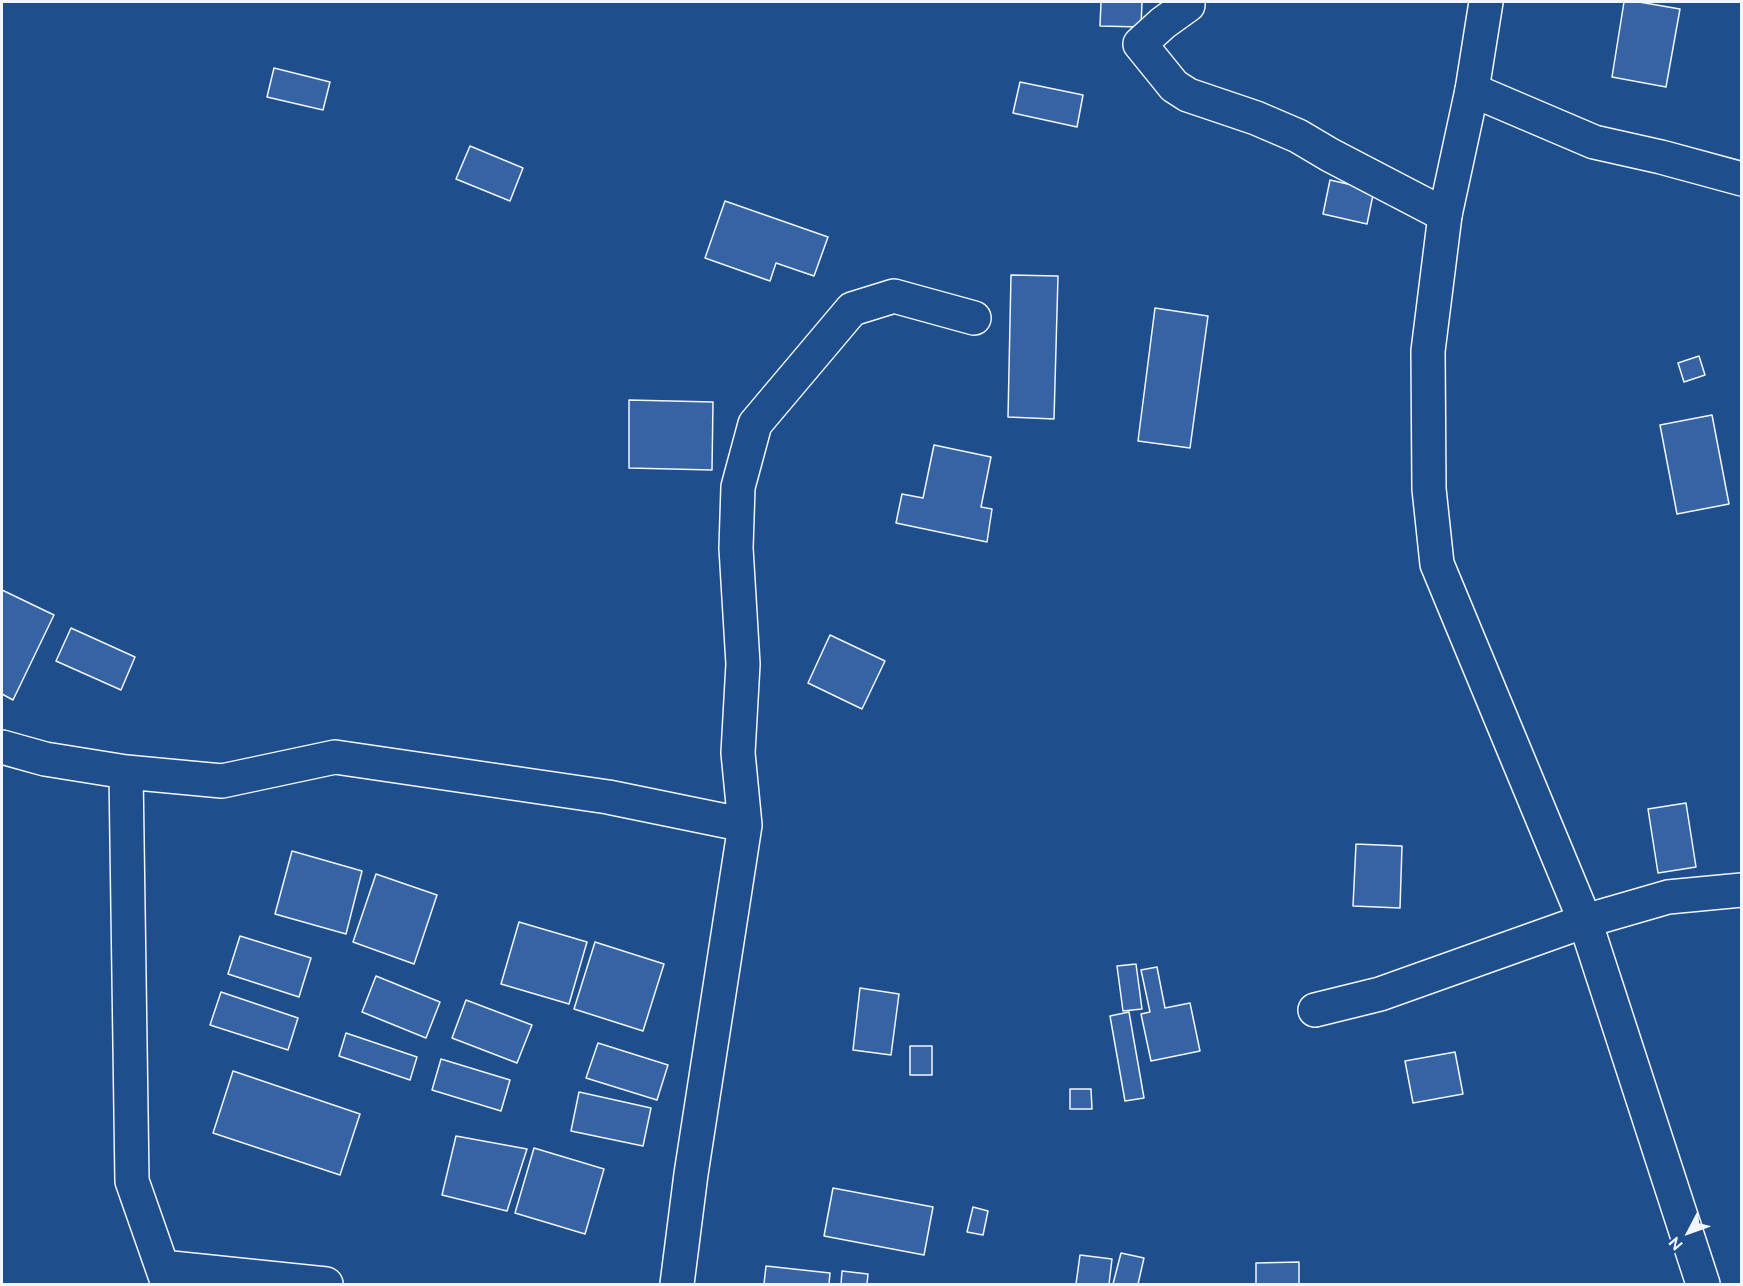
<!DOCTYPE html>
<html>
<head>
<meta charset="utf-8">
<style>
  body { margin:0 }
  #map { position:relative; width:1743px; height:1286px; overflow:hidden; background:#1f4e8c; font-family:Ubuntu,sans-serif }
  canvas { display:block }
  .frame { position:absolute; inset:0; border:3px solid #f2f6ff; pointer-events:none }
  .north { position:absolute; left:1659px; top:1202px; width:60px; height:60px; -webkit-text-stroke:4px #1f4e8c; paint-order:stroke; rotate:229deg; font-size:16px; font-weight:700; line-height:24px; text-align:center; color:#f2f6ff }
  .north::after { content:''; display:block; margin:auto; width:21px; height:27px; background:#f2f6ff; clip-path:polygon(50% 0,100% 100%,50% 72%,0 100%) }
</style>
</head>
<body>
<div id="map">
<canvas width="1743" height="1286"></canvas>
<div class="frame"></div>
<div class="north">N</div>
</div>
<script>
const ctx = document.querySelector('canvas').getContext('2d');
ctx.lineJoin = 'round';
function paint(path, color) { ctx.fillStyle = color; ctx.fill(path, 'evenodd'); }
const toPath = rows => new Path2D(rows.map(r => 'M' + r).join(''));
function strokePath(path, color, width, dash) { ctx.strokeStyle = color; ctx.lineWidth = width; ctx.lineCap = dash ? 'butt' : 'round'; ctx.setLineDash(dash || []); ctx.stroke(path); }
const building = toPath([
  [1101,2,1142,2,1141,27,1100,26,1101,2],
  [1624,2,1639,2,1680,9,1666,87,1612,77,1624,2],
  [274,68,330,82,323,110,267,97,274,68],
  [1020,82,1083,95,1077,127,1013,113,1020,82],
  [470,146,523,168,510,201,456,179,470,146],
  [1330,180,1374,190,1367,224,1323,214,1330,180],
  [725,201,828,237,814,276,776,263,770,281,705,258,725,201],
  [1011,275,1058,276,1054,419,1008,417,1011,275],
  [1155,308,1208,316,1190,448,1138,441,1155,308],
  [1699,356,1705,375,1684,382,1678,363,1699,356],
  [629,400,713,402,712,470,629,468,629,400],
  [1712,415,1729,504,1677,514,1660,425,1712,415],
  [934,445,991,457,981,507,992,509,987,542,896,523,902,494,923,498,934,445],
  [2,590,54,615,13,700,2,694,2,590],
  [71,628,135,657,121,690,56,661,71,628],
  [830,635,885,661,862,709,808,683,830,635],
  [1686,803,1696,867,1658,873,1648,809,1686,803],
  [1356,844,1402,846,1400,908,1353,906,1356,844],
  [292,851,362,871,346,934,275,914,292,851],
  [376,874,437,895,414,964,353,942,376,874],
  [519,922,587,942,569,1004,501,984,519,922],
  [240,936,311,958,299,997,228,974,240,936],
  [595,942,664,964,643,1031,574,1009,595,942],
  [1136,964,1142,1009,1123,1011,1117,966,1136,964],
  [1157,967,1165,1008,1190,1003,1200,1051,1151,1061,1141,1014,1150,1012,1141,970,1157,967],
  [376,976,440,1002,426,1038,362,1012,376,976],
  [860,988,899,994,891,1055,853,1050,860,988],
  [221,992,298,1018,288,1050,210,1025,221,992],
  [466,1000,532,1025,517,1063,452,1038,466,1000],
  [1129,1012,1144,1098,1125,1101,1110,1016,1129,1012],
  [346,1033,417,1057,410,1080,339,1056,346,1033],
  [598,1043,668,1065,657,1100,586,1078,598,1043],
  [910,1046,932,1046,932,1075,910,1075,910,1046],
  [1455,1052,1463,1094,1413,1103,1405,1061,1455,1052],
  [441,1059,510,1080,501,1111,432,1090,441,1059],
  [233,1071,360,1114,340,1175,213,1133,233,1071],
  [1070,1089,1091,1089,1092,1109,1070,1109,1070,1089],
  [579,1092,651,1108,643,1146,571,1131,579,1092],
  [456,1136,527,1149,507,1211,442,1195,456,1136],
  [534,1148,604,1169,585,1234,515,1213,534,1148],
  [833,1188,933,1207,924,1255,824,1236,833,1188],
  [973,1207,988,1211,983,1235,967,1232,973,1207],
  [1121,1253,1144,1258,1138,1284,1113,1284,1121,1253],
  [1080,1255,1112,1259,1109,1284,1076,1284,1080,1255],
  [1299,1262,1299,1284,1256,1284,1256,1263,1299,1262],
  [766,1266,830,1273,829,1284,764,1284,766,1266],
  [842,1271,868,1274,867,1284,841,1284,842,1271]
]);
paint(building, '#3563a3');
strokePath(building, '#f2f6ff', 1.5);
const minor = toPath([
  [1188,2,1188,5,1163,23,1140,44,1174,86,1188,95,1256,118,1298,136,1330,155,1445,215],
  [1472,90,1594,142,1661,157,1742,179],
  [2,747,45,759,126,772,222,781,335,757,608,797,745,825],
  [126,772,132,1181,168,1284],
  [1315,1010,1380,994,1585,921,1668,897,1742,890],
  [162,1267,326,1284],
  [677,1284,691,1174,745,825,738,753,743,664,736,548,738,487,755,424,852,309,894,296,974,318]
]);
const highway = toPath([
  [1486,2,1472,90,1445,215,1428,351,1429,489,1437,564,1585,921,1703,1284]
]);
strokePath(minor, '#f2f6ff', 36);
strokePath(highway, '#f2f6ff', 36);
strokePath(minor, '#1f4e8c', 33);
strokePath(highway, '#1f4e8c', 33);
</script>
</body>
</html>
